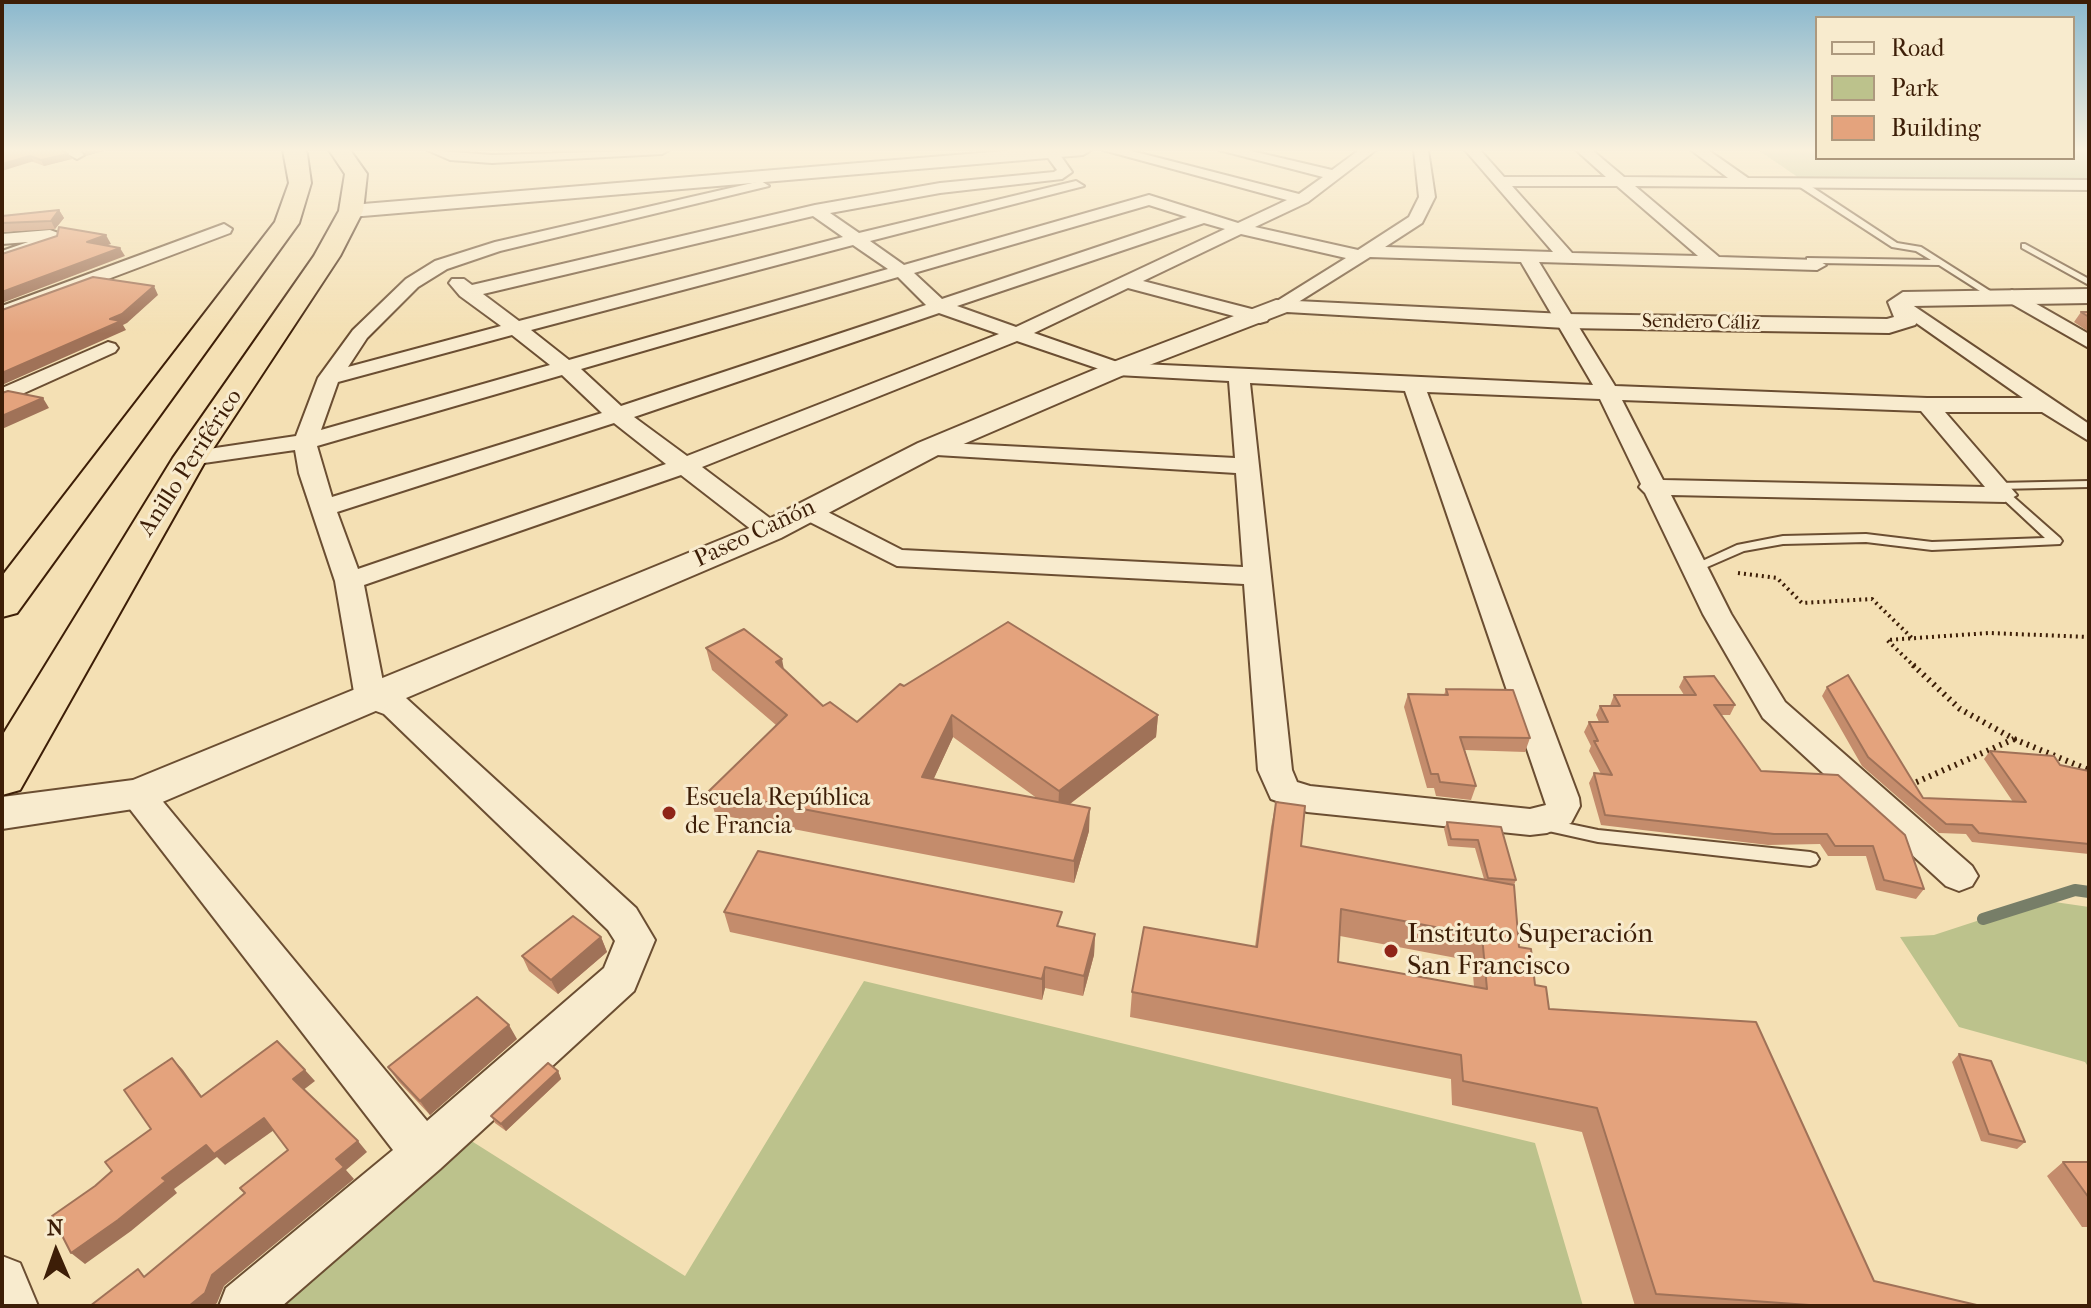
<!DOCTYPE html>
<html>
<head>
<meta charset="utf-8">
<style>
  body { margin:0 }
  #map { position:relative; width:2091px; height:1308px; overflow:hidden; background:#f4e0b4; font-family:"IM FELL French Canon",serif }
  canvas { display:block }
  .frame { position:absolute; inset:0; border:4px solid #3d1e07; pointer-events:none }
  .legend { position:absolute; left:1815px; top:16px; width:260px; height:144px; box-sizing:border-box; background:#f8ebce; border:2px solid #ad997e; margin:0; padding:10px 14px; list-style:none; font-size:24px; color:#3d1e07 }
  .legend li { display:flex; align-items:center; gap:16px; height:40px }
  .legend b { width:40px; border:2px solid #ad997e }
  .north { position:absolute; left:16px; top:1212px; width:80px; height:80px; -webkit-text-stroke:6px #f8ebce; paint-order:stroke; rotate:358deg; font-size:22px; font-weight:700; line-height:32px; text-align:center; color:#3d1e07 }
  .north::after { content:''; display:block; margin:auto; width:28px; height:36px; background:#3d1e07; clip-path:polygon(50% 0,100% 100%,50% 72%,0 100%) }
</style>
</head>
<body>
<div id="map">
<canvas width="2091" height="1308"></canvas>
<div class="frame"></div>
<ul class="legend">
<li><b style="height:10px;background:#f8ebce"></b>Road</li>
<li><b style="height:22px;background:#bcc28c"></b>Park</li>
<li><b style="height:22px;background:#e4a37d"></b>Building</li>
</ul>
<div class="north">N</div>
</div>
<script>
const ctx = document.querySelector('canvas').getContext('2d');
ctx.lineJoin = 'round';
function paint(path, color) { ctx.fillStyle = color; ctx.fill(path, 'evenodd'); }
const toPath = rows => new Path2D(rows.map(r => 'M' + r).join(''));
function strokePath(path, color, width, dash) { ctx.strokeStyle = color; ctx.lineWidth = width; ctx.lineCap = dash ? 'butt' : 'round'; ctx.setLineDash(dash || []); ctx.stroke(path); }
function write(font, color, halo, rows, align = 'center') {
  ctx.font = font + ' "IM FELL French Canon",serif'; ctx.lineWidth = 6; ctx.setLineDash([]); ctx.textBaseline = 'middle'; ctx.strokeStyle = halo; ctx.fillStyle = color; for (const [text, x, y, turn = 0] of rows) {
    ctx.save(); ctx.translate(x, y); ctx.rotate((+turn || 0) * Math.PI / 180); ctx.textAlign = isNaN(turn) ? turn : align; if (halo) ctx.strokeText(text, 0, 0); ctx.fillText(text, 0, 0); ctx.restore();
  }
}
paint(toPath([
  [1758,150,1817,150,1817,158,2073,158,2073,150,2089,150,2089,183,1805,182],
  [2041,900,2089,907,2089,1068,2085,1062,1959,1027,1900,937,1934,935],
  [864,981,1535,1143,1583,1306,277,1306,462,1135,685,1276]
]), '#bcc28c');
strokePath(toPath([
  [1983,919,2075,890,2089,892]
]), '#777e68', 12);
const service = toPath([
  [1800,183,1806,183,1897,243,1921,247,1998,296,1991,298,1939,265,1819,263,1820,267,1814,267,1807,262,1807,258,1931,260,1916,251,1892,247,1800,187,1800,183],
  [2025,244,2089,279,2089,285,2022,248,2022,244,2025,244],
  [2089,481,2089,487,1998,489,1992,486,1998,483,2089,481],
  [2005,492,2009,493,2060,538,2062,541,2060,544,1932,550,1866,542,1783,544,1744,551,1698,571,1693,572,1687,568,1737,545,1783,536,1866,534,1932,542,2045,538,2001,497,2001,493,2005,492],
  [1541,818,1598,830,1810,852,1816,854,1819,859,1816,864,1810,866,1598,842,1535,828,1533,824,1535,820,1541,818]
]);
const minor = toPath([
  [60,150,79,150,84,155,77,159,60,150],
  [427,150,492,155,669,150,662,154,492,163,450,160,427,150],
  [1103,150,1128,150,1299,194,1323,177,1219,150,1247,150,1332,170,1359,150,1376,150,1308,202,1255,227,1358,250,1409,217,1419,197,1414,150,1428,150,1435,197,1422,223,1385,247,1553,252,1465,150,1480,150,1504,177,1606,177,1576,150,1592,150,1624,177,1728,178,1691,150,1708,150,1748,178,2089,180,2089,190,1635,186,1719,257,1817,260,1826,265,1817,270,1539,262,1615,386,1927,398,2023,398,1892,306,1890,302,1899,296,2089,424,2089,441,2042,412,1945,412,2017,495,2005,502,1671,495,1731,614,1785,702,1972,866,1978,876,1972,886,1959,891,1946,886,1763,718,1703,614,1645,493,1639,487,1641,484,1600,399,1427,392,1579,798,1580,806,1571,823,1547,833,1530,835,1307,812,1271,799,1258,770,1244,584,897,566,798,516,794,511,798,506,816,506,902,550,1243,567,1236,473,920,454,916,449,920,444,928,442,1235,458,1229,381,1117,375,1017,341,702,467,779,525,783,531,779,537,761,537,681,475,364,585,385,692,406,698,636,908,655,940,634,991,440,1169,282,1306,219,1306,226,1288,393,1150,126,804,121,795,126,786,138,782,150,786,427,1121,604,968,615,941,608,930,384,714,360,705,355,698,335,581,299,473,295,450,190,465,178,458,182,453,296,436,318,378,353,330,406,279,435,261,495,242,761,181,769,186,500,251,447,269,418,287,367,338,348,367,501,326,460,296,449,283,452,279,464,279,472,285,815,205,940,183,1054,172,1057,170,1046,155,1053,151,1058,152,1072,172,1062,179,940,193,830,213,859,233,1076,181,1084,186,870,241,904,265,1149,195,1238,223,1287,200,1103,150],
  [1512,186,1617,186,1698,256,1572,253,1512,186],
  [1149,205,1187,217,942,299,914,273,1149,205],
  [813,216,843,237,519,321,483,294,813,216],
  [1204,223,1225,229,1016,327,957,306,1204,223],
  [1241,234,1346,258,1277,301,1277,309,1284,311,1370,257,1521,262,1593,385,1120,363,1034,333,1128,288,1260,323,1267,321,1270,317,1267,313,1143,281,1241,234],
  [853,245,888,269,569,360,531,330,853,245],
  [898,277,926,305,621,406,581,369,898,277],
  [939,313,999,334,687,456,634,417,939,313],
  [512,335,550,365,321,430,338,382,512,335],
  [562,375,602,413,332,497,317,446,562,375],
  [1250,383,1405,391,1546,805,1530,809,1310,786,1297,782,1292,770,1250,383],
  [1622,400,1921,411,1985,487,1663,480,1622,400],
  [614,423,666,464,358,569,337,512,614,423],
  [224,224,232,229,230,233,2,319,2,306,224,224],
  [50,230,61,234,61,242,2,262,2,251,28,242,2,244,2,234,50,230],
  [2012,290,2089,334,2089,348,2005,300,2003,296,2012,290],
  [108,342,115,344,118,348,115,352,2,403,2,388,108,342],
  [2,1256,20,1263,38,1306,2,1306,2,1256]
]);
const tertiary = toPath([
  [1016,150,1091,150,1083,155,351,217,341,211,351,205,1016,150],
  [2089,289,2089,303,1912,306,1919,320,1915,325,1889,333,1565,328,1287,312,1126,374,938,455,781,538,153,806,2,829,2,797,133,780,759,524,918,443,1108,364,1276,300,1565,314,1887,319,1894,317,1888,302,1903,292,2089,289]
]);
const trunk = toPath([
  [283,150,305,150,307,154,311,183,299,223,17,613,2,617,2,576,275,222,289,183,283,150],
  [329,150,350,150,367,174,363,211,340,256,207,458,20,790,2,795,2,736,173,458,314,256,339,211,345,174,329,150]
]);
strokePath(service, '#6b4e32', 4);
strokePath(minor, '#6b4e32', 4);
strokePath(tertiary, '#6b4e32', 4);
strokePath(trunk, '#3d1e07', 4);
strokePath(toPath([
  [1738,573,1777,578,1802,603,1872,599,1912,638],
  [1915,667,1887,640,1989,633,2089,637]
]), '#3d1e07', 4, [2, 4]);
strokePath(toPath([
  [2014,739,2089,770],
  [1910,785,2014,739,1960,709,1913,665]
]), '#3d1e07', 6, [2, 5]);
paint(service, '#f8ebce');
paint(minor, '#f8ebce');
paint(tertiary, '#f8ebce');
paint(trunk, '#f4e0b4');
paint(toPath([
  [2,150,68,154,72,159,44,166],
  [59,210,64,218,55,229,2,232,2,216],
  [2081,312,2089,312,2089,332,2074,322],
  [706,648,784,671,823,706,857,722,904,686,1158,715,1156,737,1070,804,1089,831,1074,883,715,814,709,791,776,725,712,670],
  [953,737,1038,799,933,780],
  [1684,677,1735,705,1730,715,1721,715,1761,771,1838,775,1924,889,1916,899,1876,890,1866,856,1828,856,1820,844,1768,845,1601,825,1589,783,1594,773,1601,774,1589,751,1591,746,1584,732,1589,722,1599,722,1596,715,1600,706,1610,706,1614,695,1684,695,1679,687],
  [1827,687,1923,798,2013,802,1984,759,1990,751,2089,771,2089,854,1972,842,1966,834,1939,833,1862,766,1822,696],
  [1446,689,1530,738,1525,752,1465,750,1476,786,1471,800,1436,796,1434,788,1427,788,1404,707,1408,694,1444,695],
  [1276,802,1301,846,1484,879,1475,848,1448,846,1444,829,1447,822,1501,827,1516,880,1514,885,1519,947,1535,985,1549,1009,1874,1281,1981,1306,1635,1306,1582,1132,1452,1105,1451,1079,1130,1017,1132,992,1255,947,1271,827],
  [1340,936,1472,961,1474,987,1338,962],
  [724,912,1061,927,1095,934,1094,955,1083,996,1045,988,1042,1000,730,932],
  [601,937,607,952,558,994,529,971,522,956],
  [517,1039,430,1115,398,1081,388,1067],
  [1959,1054,2025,1142,2017,1149,1981,1141,1952,1062],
  [558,1071,561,1079,506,1131,495,1123,491,1116],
  [2063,1162,2089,1162,2089,1227,2082,1227,2047,1176]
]), '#c48c6c');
paint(toPath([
  [84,150,108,150,86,156],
  [68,154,72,159,44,166,41,160],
  [30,156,34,161,2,171,2,164],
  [59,210,64,218,55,229,51,221],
  [106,235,111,244,91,251,87,242],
  [120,248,125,256,2,303,2,292],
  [154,286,158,295,127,323,123,325,126,330,2,385,2,373,110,319],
  [43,398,49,408,2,429,2,416],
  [782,659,786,681,776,662],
  [952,715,953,737,924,800,922,777],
  [1158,715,1156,737,1058,813,1059,791],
  [1090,808,1089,831,1074,883,1074,861],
  [1095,934,1094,955,1083,996,1084,976],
  [601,937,607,952,558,994,551,980],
  [1045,967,1045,988,1042,1000,1042,979],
  [509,1025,517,1039,430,1115,420,1101],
  [172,1058,183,1070,211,1109,201,1097],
  [305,1070,315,1081,302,1091,293,1079],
  [558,1071,561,1079,506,1131,501,1124],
  [264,1118,274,1130,225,1165,217,1157,174,1189,177,1193,131,1231,85,1264,71,1253,162,1178,206,1145],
  [358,1141,367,1152,346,1170,354,1179,224,1286,217,1303,213,1306,189,1306,212,1275,336,1159]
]), '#a07258');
const building = toPath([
  [2,150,62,150,68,154,41,160,30,156,2,164,2,150],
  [59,210,51,221,2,223,2,216,59,210],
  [59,227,106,235,87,242,120,248,2,292,2,254,57,236,59,227],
  [93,277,154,286,122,314,110,319,121,321,2,373,2,310,93,277],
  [2081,312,2089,312,2089,317,2081,312],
  [8,391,43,398,2,416,2,393,8,391],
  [1008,622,1158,715,1059,791,952,715,922,777,1090,808,1074,861,709,791,787,715,706,648,744,629,782,659,776,662,823,706,830,702,857,722,900,684,904,686,1008,622],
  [1848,675,1923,798,2026,802,1990,751,2054,756,2060,765,2089,771,2089,844,1979,833,1972,825,1946,824,1868,757,1827,687,1848,675],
  [1714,676,1735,705,1714,705,1761,771,1838,775,1905,835,1924,889,1884,880,1873,846,1835,846,1827,834,1774,834,1605,815,1594,773,1612,775,1594,741,1598,741,1589,722,1608,722,1600,706,1620,706,1614,695,1696,695,1684,677,1714,676],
  [1446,689,1513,690,1530,738,1460,737,1476,786,1440,782,1438,774,1431,774,1408,694,1448,695,1446,689],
  [1276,802,1305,806,1301,846,1514,885,1519,947,1531,949,1535,985,1546,987,1549,1009,1756,1022,1874,1281,1981,1306,1823,1306,1656,1294,1597,1108,1463,1081,1461,1055,1132,992,1144,927,1257,947,1276,802],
  [1341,909,1482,936,1487,989,1338,962,1341,909],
  [1447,822,1501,827,1516,880,1488,878,1478,840,1451,839,1447,822],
  [758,851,1062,912,1057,926,1095,934,1084,976,1045,967,1042,979,724,912,758,851],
  [573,916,601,937,551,980,522,956,573,916],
  [477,997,509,1025,420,1101,388,1067,477,997],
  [277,1041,305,1070,293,1079,358,1141,336,1159,344,1167,212,1275,205,1293,189,1306,90,1306,138,1269,144,1277,245,1193,240,1188,288,1150,264,1118,214,1154,206,1145,162,1178,166,1181,118,1220,71,1253,52,1216,95,1186,112,1171,105,1162,151,1129,124,1090,172,1058,201,1097,277,1041],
  [1959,1054,1991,1061,2025,1142,1989,1134,1959,1054],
  [548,1063,558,1071,501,1124,491,1116,548,1063],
  [2063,1162,2089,1162,2089,1198,2063,1162]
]);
paint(building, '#e4a37d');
strokePath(building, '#a07258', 2);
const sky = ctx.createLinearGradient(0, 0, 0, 334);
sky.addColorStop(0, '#8ab8ce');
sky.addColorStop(0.45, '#faf1dd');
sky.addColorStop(1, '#faf1dd00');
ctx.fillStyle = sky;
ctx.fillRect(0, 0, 2091, 334);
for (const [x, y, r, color] of [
  [669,813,8,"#8f2418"],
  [1391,951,8,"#8f2418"]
]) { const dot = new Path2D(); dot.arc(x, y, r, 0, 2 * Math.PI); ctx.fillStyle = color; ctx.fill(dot); strokePath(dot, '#f8ebce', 3); }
write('20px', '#3d1e07', '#f8ebce', [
  ["Sendero Cáliz",1701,323,1]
]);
write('24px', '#3d1e07', '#f8ebce', [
  ["Anillo Periférico",191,463,-57],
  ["Paseo Cañón",755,534,-25]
]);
write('24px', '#3d1e07', '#f8ebce', [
  ["Escuela República",685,799],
  ["de Francia",685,827]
], 'left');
write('28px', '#3d1e07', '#f8ebce', [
  ["Instituto Superación",1407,935],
  ["San Francisco",1407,967]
], 'left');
</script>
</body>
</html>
